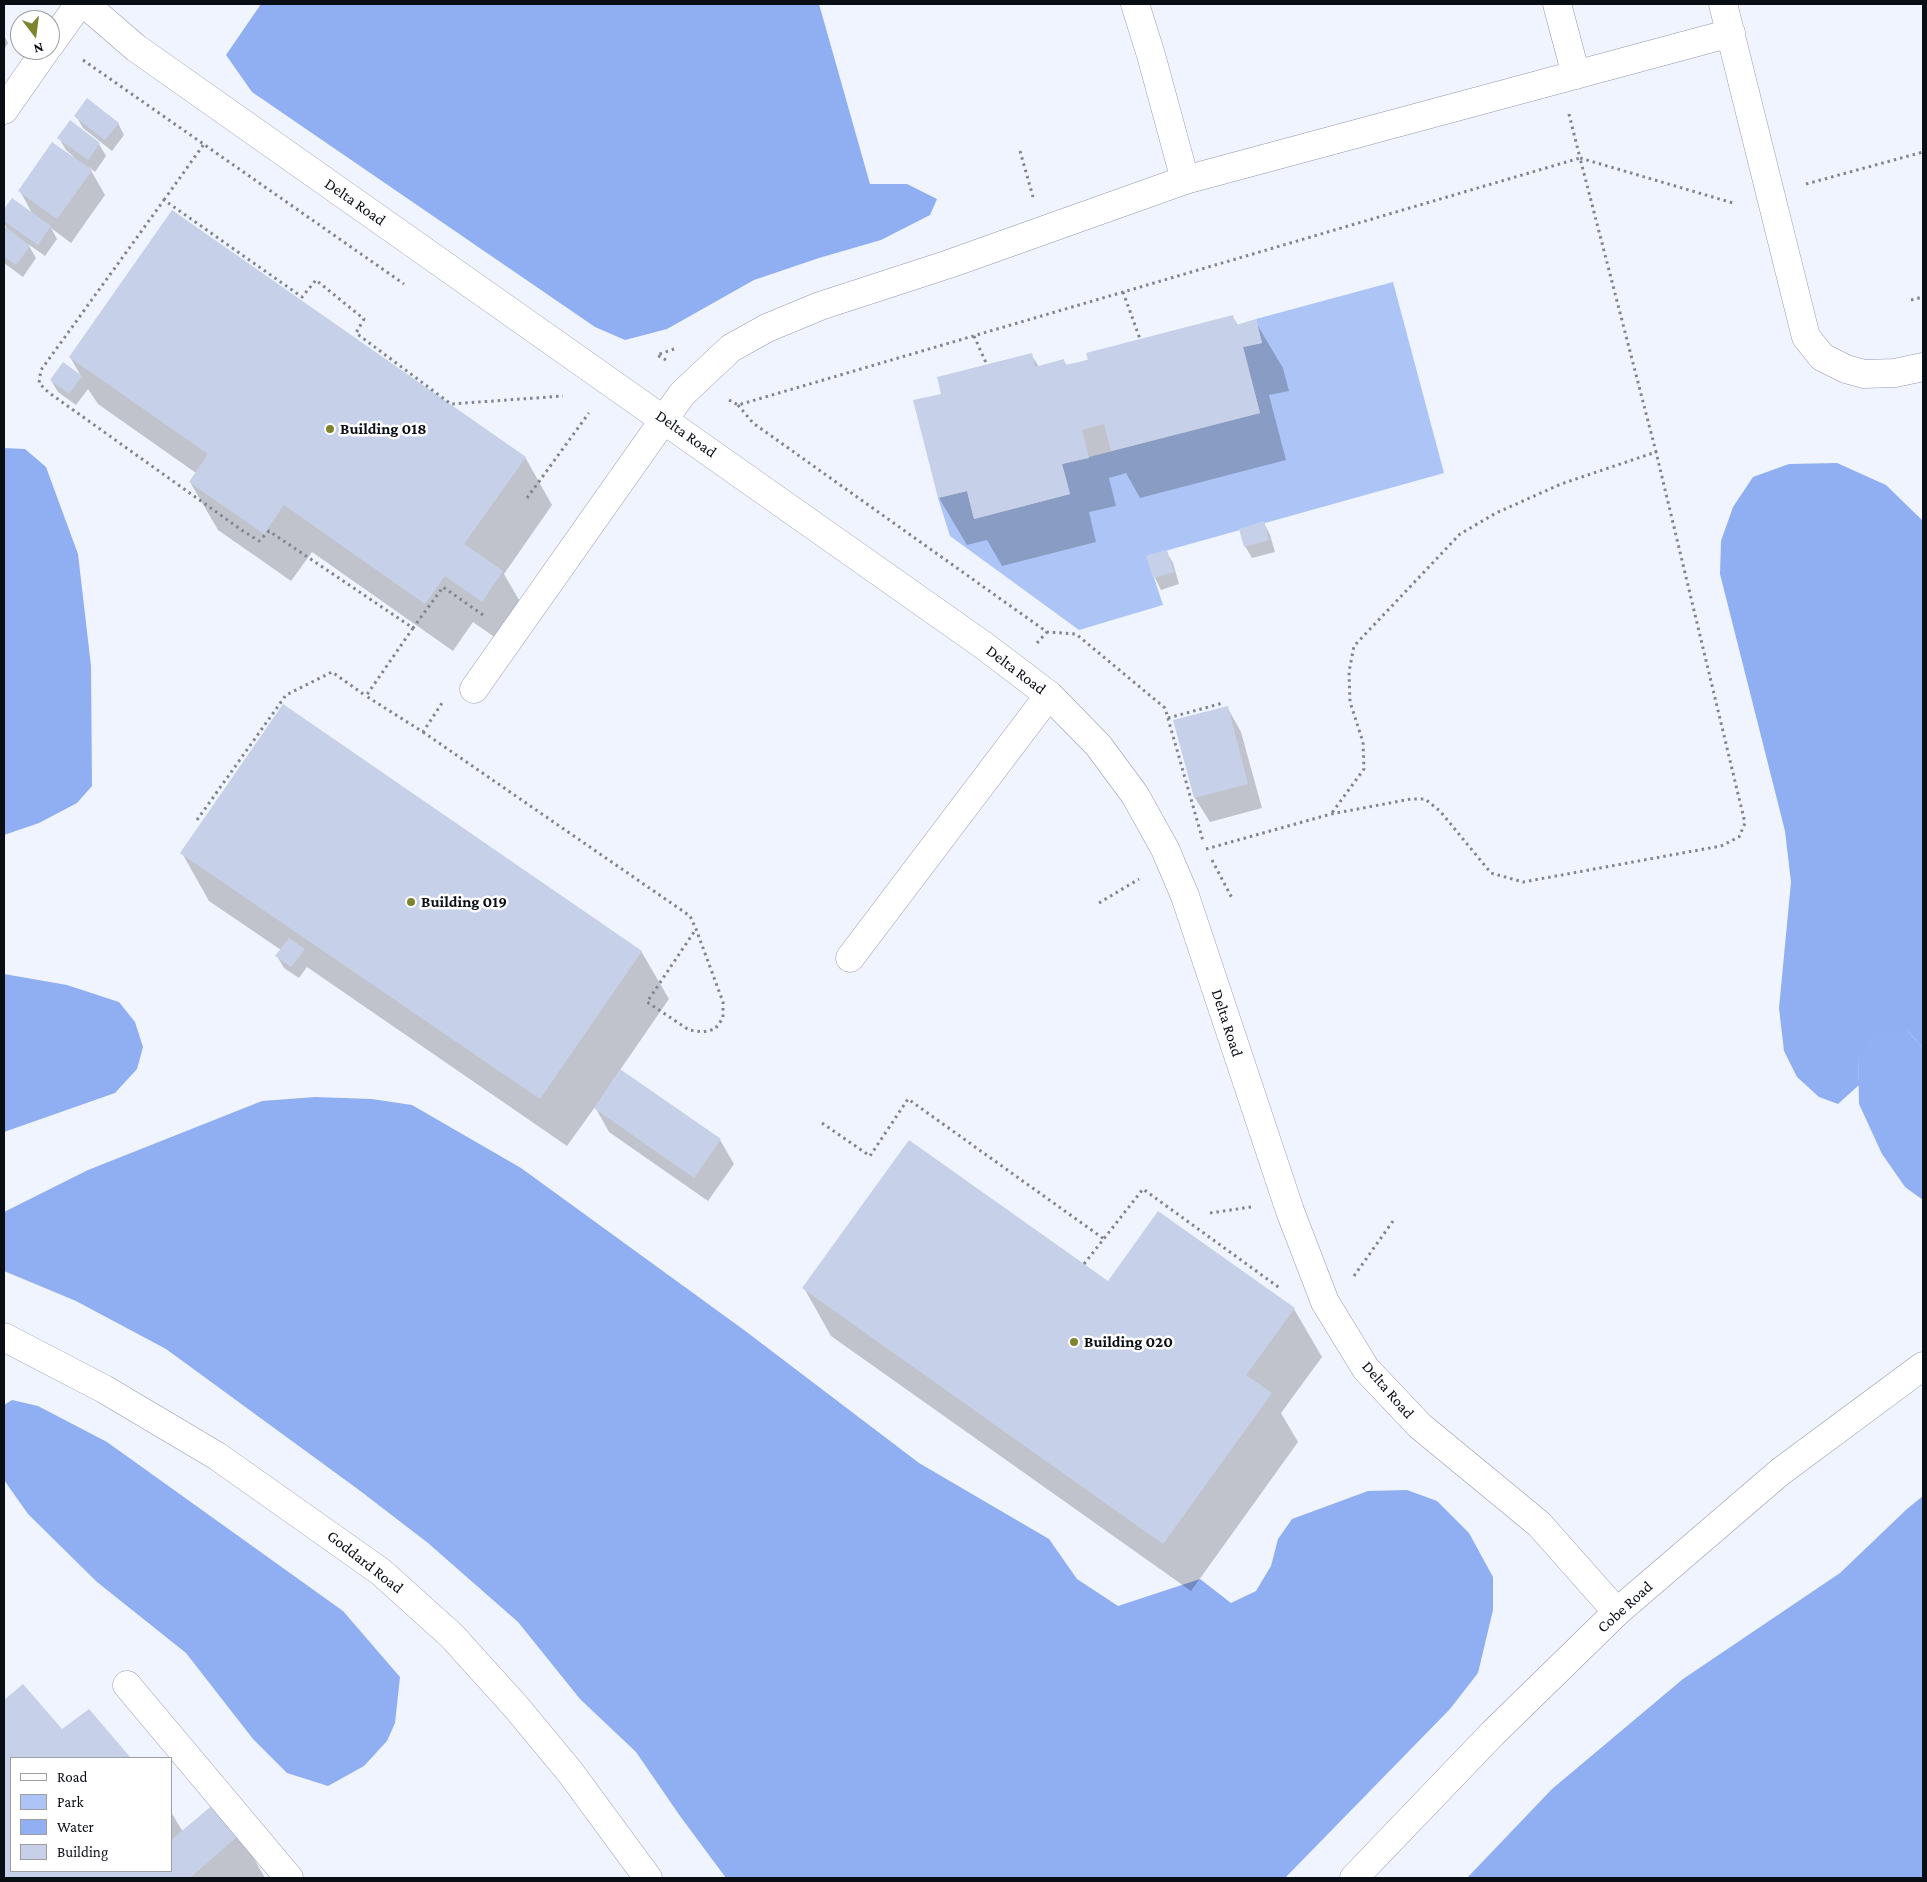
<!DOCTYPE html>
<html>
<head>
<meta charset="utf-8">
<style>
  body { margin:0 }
  #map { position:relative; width:1927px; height:1882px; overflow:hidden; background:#f0f4fe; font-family:"Crimson Pro",serif }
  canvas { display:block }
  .frame { position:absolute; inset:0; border:5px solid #090d14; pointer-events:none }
  .legend { position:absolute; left:10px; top:1757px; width:162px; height:115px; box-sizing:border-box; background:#fff; border:1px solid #9d9ea1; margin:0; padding:6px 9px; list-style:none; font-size:15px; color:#090d14 }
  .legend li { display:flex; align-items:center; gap:10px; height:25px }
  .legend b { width:25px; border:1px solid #9d9ea1 }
  .north { position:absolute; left:10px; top:10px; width:50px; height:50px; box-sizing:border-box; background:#fff; border:1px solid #9d9ea1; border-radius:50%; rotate:165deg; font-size:14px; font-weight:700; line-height:20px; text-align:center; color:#090d14 }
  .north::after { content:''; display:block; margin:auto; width:18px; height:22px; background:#7e832e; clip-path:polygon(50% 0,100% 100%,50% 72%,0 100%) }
</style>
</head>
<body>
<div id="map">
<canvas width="1927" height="1882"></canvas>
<div class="frame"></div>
<ul class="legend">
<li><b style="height:6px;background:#fff"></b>Road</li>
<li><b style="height:14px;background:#acc4f6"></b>Park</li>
<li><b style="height:14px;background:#91b0f3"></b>Water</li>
<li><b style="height:14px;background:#c6d1e9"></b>Building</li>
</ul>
<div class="north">N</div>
</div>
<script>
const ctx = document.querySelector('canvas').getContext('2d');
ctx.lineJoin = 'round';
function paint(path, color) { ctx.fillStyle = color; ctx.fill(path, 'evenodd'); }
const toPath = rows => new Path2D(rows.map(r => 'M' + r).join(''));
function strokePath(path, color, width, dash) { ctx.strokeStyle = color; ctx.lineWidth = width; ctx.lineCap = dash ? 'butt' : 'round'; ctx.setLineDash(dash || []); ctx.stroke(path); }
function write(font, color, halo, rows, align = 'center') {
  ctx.font = font + ' "Crimson Pro",serif'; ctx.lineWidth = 5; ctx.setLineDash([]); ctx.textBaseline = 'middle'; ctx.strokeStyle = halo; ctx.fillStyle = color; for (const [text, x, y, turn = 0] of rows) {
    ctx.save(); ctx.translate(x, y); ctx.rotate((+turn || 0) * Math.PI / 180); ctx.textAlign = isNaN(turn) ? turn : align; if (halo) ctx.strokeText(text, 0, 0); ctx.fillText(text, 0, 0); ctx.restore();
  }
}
paint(toPath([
  [1393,282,1444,473,1147,556,1163,605,1079,630,950,536,938,498,967,491,974,519,1070,494,1062,464,1260,413,1243,347,1262,343,1256,319]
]), '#acc4f6');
paint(toPath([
  [261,4,819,4,870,184,907,184,937,199,930,215,881,240,819,258,754,280,667,329,625,340,595,327,252,92,226,55],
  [4,448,25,449,46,467,78,554,91,666,92,786,77,803,39,823,4,835],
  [1837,463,1886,485,1923,521,1923,1048,1908,1031,1858,1056,1859,1085,1838,1104,1819,1097,1797,1077,1784,1051,1779,1008,1791,882,1785,831,1720,574,1721,541,1733,507,1753,477,1789,464],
  [4,974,67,985,119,1002,135,1022,143,1047,137,1069,115,1093,4,1132],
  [315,1097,372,1099,412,1105,521,1168,744,1330,919,1463,1049,1539,1077,1579,1118,1606,1200,1579,1231,1603,1256,1591,1271,1566,1278,1539,1292,1519,1368,1491,1407,1490,1437,1501,1469,1533,1493,1577,1493,1610,1478,1673,1450,1709,1285,1878,726,1878,680,1816,636,1752,580,1699,518,1622,428,1543,359,1490,166,1349,76,1301,4,1271,4,1212,88,1170,262,1101],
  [12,1400,38,1406,107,1442,343,1611,400,1677,395,1723,387,1741,364,1766,328,1786,287,1773,253,1739,186,1653,97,1582,28,1514,4,1480,4,1405],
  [1923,1496,1923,1878,1467,1878,1552,1789,1683,1679,1840,1573,1908,1508]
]), '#90aef2');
paint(toPath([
  [1877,1030,1908,1031,1923,1048,1923,1200,1905,1187,1882,1154,1859,1104,1858,1056]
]), '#91b0f3');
paint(toPath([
  [4,35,8,43,4,50],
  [76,116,118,123,124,135,112,151,83,128],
  [70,122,99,144,106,156,95,172,89,167,105,195,71,243,51,228,57,239,45,256,28,244,36,258,23,277,4,263,4,228,8,231,4,223,4,211,12,200,33,215,20,191,73,158,74,157,66,150,59,138],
  [1232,316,1238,325,1255,321,1283,368,1289,391,1269,395,1286,460,1140,498,1126,473,1109,478,1116,506,1089,512,1096,542,1002,566,987,540,967,545,939,498,914,401,943,394,1031,354,1039,367,1064,361,1067,366],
  [70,357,525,457,552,505,504,574,530,619,510,648,473,622,453,651,312,552,291,581,218,530,190,482,196,473,98,404,88,389,76,405,58,392,51,380,63,364,82,378],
  [1264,523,1270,535,1275,552,1252,558,1245,546],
  [1166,551,1173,563,1179,584,1161,590,1155,578,1148,557],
  [1227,707,1241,732,1262,808,1210,822,1195,798,1175,721],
  [182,853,641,951,669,999,620,1070,720,1140,734,1164,708,1201,609,1132,595,1107,567,1146,307,967,299,978,284,968,277,956,281,950,209,901],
  [804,1288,1294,1309,1322,1357,1281,1413,1298,1442,1191,1591,831,1336],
  [23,1686,62,1731,89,1711,129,1758,11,1758,11,1871,171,1871,171,1812,183,1832,240,1834,265,1878,4,1878,4,1701]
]), '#0003');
paint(toPath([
  [87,98,119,123,105,140,74,116],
  [70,120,100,143,88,160,57,138],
  [52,142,92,170,57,219,18,191],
  [12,198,51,226,38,245,4,221,4,209],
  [172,210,526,457,464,544,503,571,482,602,445,576,425,604,284,505,264,534,189,482,208,454,69,357],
  [4,226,30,246,16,265,4,257],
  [1233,315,1236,325,1256,319,1262,343,1243,347,1260,413,1111,451,1104,424,1082,430,1089,458,1062,464,1070,494,974,519,967,491,938,498,913,400,941,394,937,377,1032,353,1035,367,1064,359,1065,365,1088,360,1086,353],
  [63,362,82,376,69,394,50,380],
  [1264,521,1269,540,1244,547,1239,529],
  [1167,550,1174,572,1153,578,1146,556],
  [283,704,642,951,540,1099,180,853],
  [1228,706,1248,784,1194,798,1173,720],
  [289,938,305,949,291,967,275,956],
  [620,1069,721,1139,694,1178,594,1108],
  [909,1140,1108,1281,1158,1211,1295,1308,1246,1375,1272,1393,1163,1544,802,1288],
  [23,1684,62,1729,89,1709,131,1758,11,1758,11,1871,171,1871,171,1840,215,1803,241,1833,190,1878,4,1878,4,1700]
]), '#c6d1e9');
const minor = toPath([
  [85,4,136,48,983,645,1049,695,1098,745,1135,795,1165,849,1185,896,1290,1211,1325,1302,1366,1369,1420,1426,1539,1524,1617,1612],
  [1135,4,1151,55,1185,180],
  [1557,4,1576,75],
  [1723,4,1806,337,1822,357,1846,369,1864,374,1895,373,1923,367],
  [50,45,79,4],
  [4,110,46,50],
  [474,689,682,394,731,348,767,328,820,306,949,264,1185,180,1731,33],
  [850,958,1049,695],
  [4,1337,104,1389,217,1456,381,1572,452,1636,517,1708,570,1772,648,1878],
  [127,1685,289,1878],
  [1354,1878,1493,1733,1617,1612,1780,1472,1923,1366]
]);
strokePath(minor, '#909ab0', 29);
strokePath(toPath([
  [83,60,404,284],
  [1569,114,1580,158,1733,203],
  [1020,151,1033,197],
  [1806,184,1923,152],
  [164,200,204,144],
  [1123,292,1140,339],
  [1911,300,1923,297],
  [974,336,987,365],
  [666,360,657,355,674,349],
  [729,400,738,405,1580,158,1656,452,1561,484,1496,513,1460,534,1354,646,1349,672,1350,702,1363,742,1364,769,1331,814],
  [738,405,753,423,1047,632,1076,634,1165,708,1203,841],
  [527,498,589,413],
  [483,615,443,587,413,628,269,531,259,541,243,531,48,392,39,383,41,370,164,200,302,297,316,280,364,319,356,333,451,404,563,396],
  [413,628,366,696,423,732,442,703],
  [1037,643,1047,632],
  [1168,718,1223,703],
  [423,732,690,916,696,929,723,1002,723,1018,715,1029,703,1032,689,1030,647,1002,696,929],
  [197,820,286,695,332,672,366,696],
  [1206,849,1331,814,1411,799,1425,799,1440,811,1491,873,1523,882,1721,846,1739,837,1745,823,1656,452],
  [1212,860,1233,900],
  [1099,903,1139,879],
  [822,1123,870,1156,908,1099,1104,1239],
  [1210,1213,1251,1207],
  [1084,1264,1143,1189,1281,1289],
  [1354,1276,1393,1221]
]), '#81858e', 3, [2.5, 4]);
strokePath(minor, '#fff', 28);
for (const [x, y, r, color] of [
  [330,429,5,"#7e832e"],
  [411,902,5,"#7e832e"],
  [1074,1342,5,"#7e832e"]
]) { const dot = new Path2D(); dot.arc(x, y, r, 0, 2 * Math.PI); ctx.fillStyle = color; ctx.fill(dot); strokePath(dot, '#fff', 2); }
write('16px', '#090d14', '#fff', [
  ["Delta Road",355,202,35],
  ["Delta Road",686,434,35],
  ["Delta Road",1016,670,37],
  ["Delta Road",1227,1023,72],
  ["Delta Road",1388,1390,49],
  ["Goddard Road",365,1562,38],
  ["Cobe Road",1625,1607,-42]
]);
write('bold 16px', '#090d14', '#fff', [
  ["Building 018",340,429],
  ["Building 019",421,902],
  ["Building 020",1084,1342]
], 'left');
</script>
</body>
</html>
